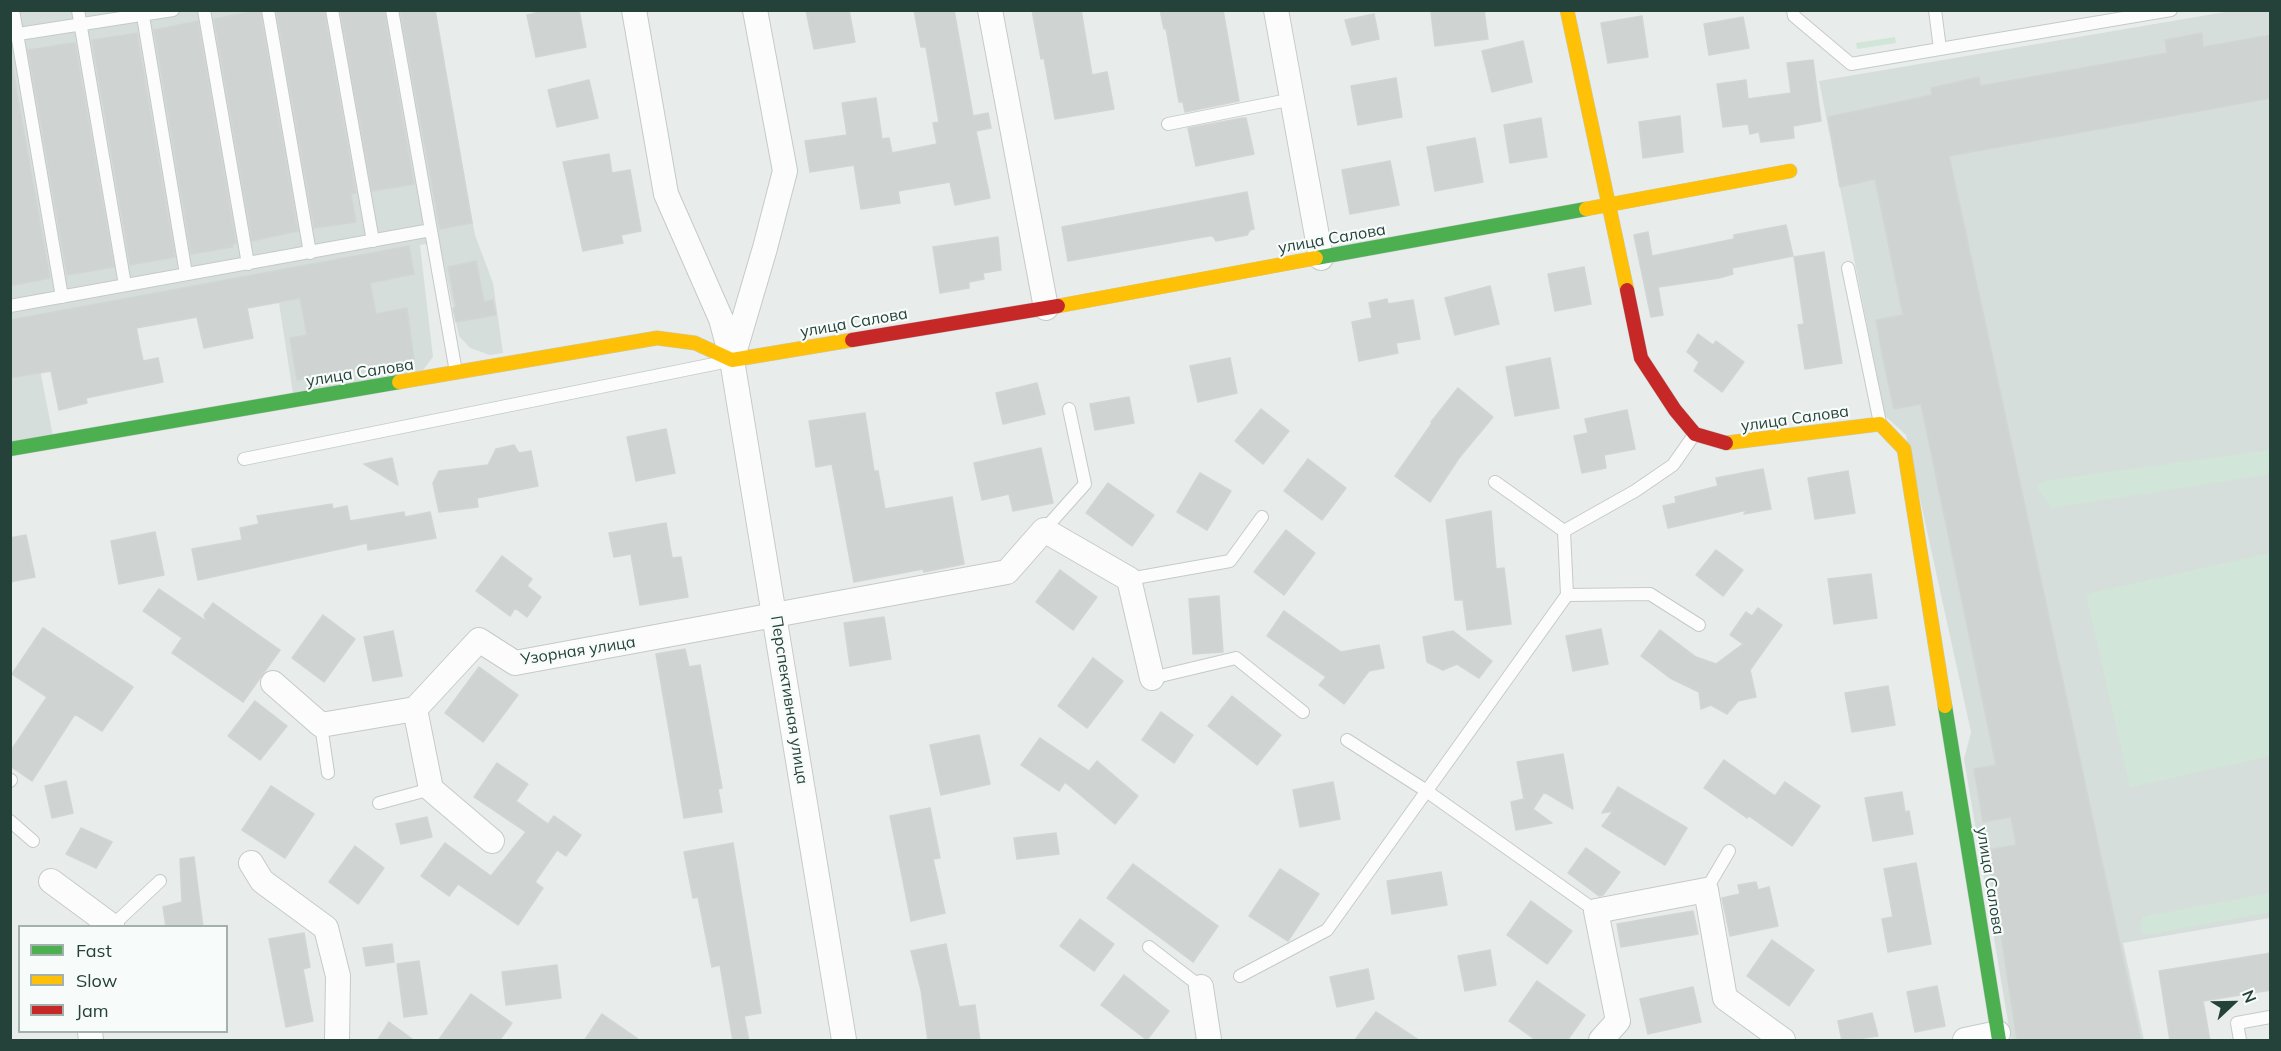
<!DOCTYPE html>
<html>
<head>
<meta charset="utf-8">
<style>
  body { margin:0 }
  #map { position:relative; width:2281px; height:1051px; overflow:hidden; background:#e8edeb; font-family:Mulish,sans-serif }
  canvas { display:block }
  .frame { position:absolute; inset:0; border:12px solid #24423a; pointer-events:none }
  .legend { position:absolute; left:18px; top:925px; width:210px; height:108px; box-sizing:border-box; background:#f7fbf9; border:2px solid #a3b1ad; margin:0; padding:8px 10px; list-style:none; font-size:18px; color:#24423a }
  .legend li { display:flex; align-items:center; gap:12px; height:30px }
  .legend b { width:30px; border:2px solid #a3b1ad }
  .north { position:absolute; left:2203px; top:973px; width:60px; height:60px; -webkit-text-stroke:4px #f7fbf9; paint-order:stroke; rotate:68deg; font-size:16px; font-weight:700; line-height:24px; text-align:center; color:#24423a }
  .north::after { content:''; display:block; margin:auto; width:21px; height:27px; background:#24423a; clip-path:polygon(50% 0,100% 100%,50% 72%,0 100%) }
</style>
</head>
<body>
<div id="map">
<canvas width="2281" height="1051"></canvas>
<div class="frame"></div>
<ul class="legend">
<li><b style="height:8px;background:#4caf50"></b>Fast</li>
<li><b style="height:8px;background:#ffc107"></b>Slow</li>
<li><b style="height:8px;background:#c62828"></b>Jam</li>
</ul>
<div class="north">N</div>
</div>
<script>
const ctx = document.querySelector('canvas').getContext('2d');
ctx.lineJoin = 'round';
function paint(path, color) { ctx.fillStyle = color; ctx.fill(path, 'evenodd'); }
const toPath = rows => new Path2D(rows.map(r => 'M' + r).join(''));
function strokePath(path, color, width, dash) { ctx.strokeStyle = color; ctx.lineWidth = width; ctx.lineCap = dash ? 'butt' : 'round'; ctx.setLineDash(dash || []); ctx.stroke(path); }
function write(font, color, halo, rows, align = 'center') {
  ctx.font = font + ' Mulish,sans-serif'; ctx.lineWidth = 4.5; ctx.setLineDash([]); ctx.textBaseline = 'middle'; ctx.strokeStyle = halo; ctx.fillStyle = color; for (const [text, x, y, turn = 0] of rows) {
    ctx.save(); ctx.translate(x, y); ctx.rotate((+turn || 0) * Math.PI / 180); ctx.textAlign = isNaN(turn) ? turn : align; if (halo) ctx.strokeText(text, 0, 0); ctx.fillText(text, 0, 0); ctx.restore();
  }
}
paint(toPath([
  [10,11,435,11,475,235,493,283,503,353,490,355,470,348,459,336,439,242,420,245,433,357,423,370,293,394,279,303,137,328,139,338,37,354,54,441,11,446],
  [2231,11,2270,11,2270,918,2123,943,2144,1040,2011,1040,1964,759,1971,732,1906,435,1885,416,1819,81]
]), '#d6dedb');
paint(toPath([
  [1895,37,1896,43,1857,49,1856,43],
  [2270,450,2270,474,2051,508,2037,487,2044,481],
  [2270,553,2270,756,2130,787,2086,594],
  [2270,893,2270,912,2145,935,2140,929,2143,917]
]), '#d1e6d8');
const building = toPath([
  [260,10,298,231,252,241,214,19,260,10],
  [276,10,324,10,356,193,351,194,356,222,314,228,276,10],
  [340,10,384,10,414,184,372,191,340,10],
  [400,10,435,10,472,223,440,229,400,10],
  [548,10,579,10,586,47,536,57,527,15,548,10],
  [806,10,849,10,855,42,814,49,806,10],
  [914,10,954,10,973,116,988,113,991,128,976,131,990,198,955,205,950,182,898,191,900,203,861,209,854,165,810,172,805,141,847,135,842,103,876,98,882,139,889,138,892,153,937,144,933,123,939,122,926,47,921,47,914,10],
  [1032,10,1081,10,1092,75,1107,72,1114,109,1055,119,1044,58,1041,59,1032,10],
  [1160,10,1223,10,1239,101,1185,112,1183,102,1179,102,1166,28,1164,29,1160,10],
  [1450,10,1484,10,1488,39,1435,46,1431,13,1450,10],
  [1374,14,1379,39,1352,45,1345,20,1374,14],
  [1642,16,1648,57,1608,63,1601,23,1642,16],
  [1743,17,1749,48,1709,55,1704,24,1743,17],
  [198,21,236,243,232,244,233,247,191,254,154,30,198,21],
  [137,33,175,257,130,265,92,40,137,33],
  [2202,33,2203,47,2271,35,2271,98,1949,156,2141,1041,2017,1041,1988,850,2016,845,2011,817,1983,822,1974,769,1996,765,1921,404,1894,409,1883,359,1876,320,1903,315,1875,179,1840,187,1828,117,1932,95,1931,88,1979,77,1980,86,2167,53,2165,40,2202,33],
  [1523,41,1532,82,1492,92,1482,51,1523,41],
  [72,43,75,43,114,267,67,275,28,50,72,43],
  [10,53,50,278,10,286,10,53],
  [1813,60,1821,121,1793,126,1794,138,1761,142,1759,132,1750,134,1748,124,1723,127,1717,84,1746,80,1748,99,1791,93,1787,63,1813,60],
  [1396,78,1402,117,1358,125,1351,86,1396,78],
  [589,80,598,118,557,127,548,90,589,80],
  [1680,116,1683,152,1643,158,1639,122,1680,116],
  [1243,118,1246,118,1254,154,1196,166,1188,128,1243,118],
  [1541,118,1547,157,1510,163,1504,125,1541,118],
  [1475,138,1483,182,1435,191,1427,147,1475,138],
  [609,154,612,173,630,170,641,231,621,235,623,243,583,251,563,162,609,154],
  [1390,161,1399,205,1350,214,1342,170,1390,161],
  [1247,192,1254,229,1250,230,1247,235,1216,241,1213,236,1209,236,1068,261,1062,227,1247,192],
  [1786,225,1793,256,1732,268,1733,274,1719,278,1658,287,1663,315,1651,317,1634,235,1648,232,1652,256,1734,239,1734,235,1786,225],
  [998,237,1001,270,983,273,984,279,969,282,969,288,940,293,933,247,998,237],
  [409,246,414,274,370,283,376,314,407,308,414,359,297,380,290,338,307,335,300,298,247,308,253,338,204,348,197,317,136,328,143,361,158,358,163,382,86,398,87,403,59,410,51,371,10,378,10,320,409,246],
  [1824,252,1842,363,1805,369,1798,325,1804,324,1794,257,1824,252],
  [476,261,484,302,493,300,496,315,456,322,453,308,456,307,448,267,476,261],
  [1584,267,1591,304,1555,311,1548,274,1584,267],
  [1490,286,1499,324,1455,335,1445,298,1490,286],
  [1387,299,1388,304,1413,300,1420,339,1396,343,1398,353,1359,361,1352,322,1372,318,1369,303,1387,299],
  [1698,334,1713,345,1716,341,1744,362,1722,392,1694,371,1699,362,1687,352,1698,334],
  [1230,358,1237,393,1198,402,1190,366,1230,358],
  [1550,358,1559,408,1515,416,1506,367,1550,358],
  [1037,383,1045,414,1003,424,996,393,1037,383],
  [1458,388,1493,417,1459,458,1430,502,1395,476,1432,423,1431,422,1458,388],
  [1129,397,1134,423,1095,430,1090,404,1129,397],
  [1261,409,1289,431,1263,464,1235,441,1261,409],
  [1627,410,1635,449,1604,455,1606,468,1582,473,1574,436,1588,433,1585,419,1627,410],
  [865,413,874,471,878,471,885,509,952,497,964,564,924,572,923,569,854,582,832,464,816,467,809,421,865,413],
  [666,429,675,473,636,481,627,437,666,429],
  [514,445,519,453,531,451,538,486,477,498,478,507,439,512,433,483,439,471,488,465,496,449,514,445],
  [1041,448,1053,503,1013,511,1009,494,982,500,974,463,1041,448],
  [392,458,398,485,364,464,392,458],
  [1308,459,1346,488,1322,520,1284,491,1308,459],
  [1763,469,1771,509,1744,514,1747,510,1668,528,1663,506,1676,503,1675,497,1718,486,1716,478,1763,469],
  [1848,471,1855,513,1815,519,1808,478,1848,471],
  [1200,473,1231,491,1207,530,1177,512,1200,473],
  [1108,483,1154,515,1132,546,1086,513,1108,483],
  [332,504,333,509,347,506,350,521,404,512,405,517,430,512,436,538,368,550,367,543,198,580,192,549,242,540,240,528,259,524,257,516,332,504],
  [1491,511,1496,569,1504,568,1511,624,1467,630,1463,600,1455,600,1446,520,1491,511],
  [666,523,672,558,681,557,688,597,640,605,631,554,614,557,609,533,666,523],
  [1286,530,1315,553,1284,595,1254,572,1286,530],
  [155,532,164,575,119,584,111,541,155,532],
  [26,535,35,577,10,582,10,538,26,535],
  [1716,550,1743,570,1723,596,1696,575,1716,550],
  [502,556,532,579,527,586,541,597,527,617,515,608,510,616,476,591,502,556],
  [1060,570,1097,597,1073,630,1036,602,1060,570],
  [1871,574,1877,618,1834,624,1828,579,1871,574],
  [159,589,206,621,204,615,213,603,280,650,243,702,172,653,182,638,143,611,159,589],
  [1219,596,1223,652,1193,654,1189,599,1219,596],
  [1758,608,1782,625,1750,670,1756,697,1738,701,1727,714,1711,705,1701,709,1699,692,1670,678,1641,656,1660,630,1696,657,1716,664,1743,644,1730,635,1746,612,1752,616,1758,608],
  [1284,611,1341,652,1379,645,1384,668,1369,671,1344,704,1319,685,1326,677,1267,636,1284,611],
  [323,615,355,639,324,682,292,658,323,615],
  [884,617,891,659,850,666,844,623,884,617],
  [43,628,133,687,102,731,75,714,32,781,10,766,10,752,47,697,12,674,43,628],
  [1601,629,1608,664,1573,671,1566,636,1601,629],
  [393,631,402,676,373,681,364,637,393,631],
  [1453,631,1492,661,1479,678,1457,664,1443,670,1427,662,1423,637,1453,631],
  [685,649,689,667,700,665,722,788,718,789,722,812,684,818,656,654,685,649],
  [1093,658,1123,681,1087,728,1058,706,1093,658],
  [479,667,518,695,483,742,445,713,479,667],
  [1888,686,1895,725,1852,732,1845,693,1888,686],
  [1232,696,1281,735,1257,765,1208,726,1232,696],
  [255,701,287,726,260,760,228,736,255,701],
  [1161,712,1193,735,1174,763,1142,740,1161,712],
  [979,735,990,784,941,795,930,745,979,735],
  [1040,738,1089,771,1097,761,1138,796,1115,824,1065,782,1059,791,1021,765,1040,738],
  [1563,754,1573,809,1544,792,1533,809,1552,823,1516,830,1511,802,1524,799,1517,762,1563,754],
  [1724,760,1775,796,1785,782,1820,806,1792,846,1749,816,1747,818,1704,788,1724,760],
  [497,763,528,784,516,801,548,824,554,816,581,835,566,856,557,850,535,882,543,888,518,925,458,884,449,896,421,876,445,843,491,876,526,832,474,797,497,763],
  [66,781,73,813,52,818,45,786,66,781],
  [1333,782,1340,819,1300,827,1293,790,1333,782],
  [271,786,314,814,285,858,242,830,271,786],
  [1618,787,1687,828,1665,865,1602,826,1613,811,1602,813,1618,787],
  [1902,792,1905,812,1909,811,1913,834,1873,841,1865,798,1902,792],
  [930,808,940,858,933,859,945,913,911,921,890,816,930,808],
  [427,817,432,837,401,844,396,824,427,817],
  [81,828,112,842,96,868,66,854,81,828],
  [1056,833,1059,854,1017,859,1014,838,1056,833],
  [733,843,761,1013,744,1016,749,1041,733,1041,720,965,712,967,698,897,693,898,684,852,733,843],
  [355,846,384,868,358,904,329,882,355,846],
  [1586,848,1620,872,1603,895,1599,896,1568,873,1586,848],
  [194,857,203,927,166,927,163,907,182,902,180,859,194,857],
  [1916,863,1931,944,1888,952,1882,919,1893,917,1884,869,1916,863],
  [1133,864,1218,926,1193,962,1107,898,1133,864],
  [1280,869,1319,894,1288,941,1249,916,1280,869],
  [1441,872,1447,905,1392,914,1387,881,1441,872],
  [1756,882,1758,890,1769,887,1778,926,1730,936,1722,898,1740,894,1738,885,1756,882],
  [1531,901,1572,931,1547,964,1507,935,1531,901],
  [1693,911,1698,934,1621,947,1617,924,1693,911],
  [1080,919,1114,944,1094,971,1060,946,1080,919],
  [304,933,310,967,303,969,313,1021,286,1027,269,939,304,933],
  [1772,940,1814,970,1789,1006,1747,976,1772,940],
  [392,944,394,962,366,966,363,948,392,944],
  [946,944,959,1007,975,1005,980,1041,928,1041,921,990,911,951,946,944],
  [1490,950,1496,985,1465,991,1458,956,1490,950],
  [2271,953,2271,990,2203,1001,2210,1041,2170,1041,2159,971,2271,953],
  [419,961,427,1014,404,1017,397,964,419,961],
  [557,965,561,998,506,1005,502,972,557,965],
  [1368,969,1374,999,1337,1007,1330,977,1368,969],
  [1124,975,1169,1011,1147,1040,1101,1005,1124,975],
  [1537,981,1585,1015,1567,1041,1537,1041,1509,1021,1537,981],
  [1937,986,1945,1026,1915,1032,1907,992,1937,986],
  [1693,987,1701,1022,1648,1034,1640,999,1693,987],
  [471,994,512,1023,499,1041,438,1041,471,994],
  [1376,1012,1420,1041,1354,1041,1376,1012],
  [1872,1013,1878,1036,1842,1041,1838,1021,1872,1013],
  [602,1014,641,1041,584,1041,602,1014],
  [389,1022,415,1041,377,1041,389,1022]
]);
paint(building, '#cfd4d2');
strokePath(building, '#d1d6d4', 1.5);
const lane = toPath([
  [13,10,62,297],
  [78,10,125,285],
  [142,10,186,274],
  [204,10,248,264],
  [268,10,310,253],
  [332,10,373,241],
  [392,10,456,372],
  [1793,10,1794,16,1851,64,2171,10],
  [1935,10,1940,49],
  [12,35,173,10],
  [1168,124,1293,99],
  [1848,268,1880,423],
  [10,306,431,230],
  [244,459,719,363],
  [1495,482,1564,531],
  [1044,530,1085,484,1069,409],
  [1564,531,1635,491,1673,465,1694,435],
  [1129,579,1230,561,1262,517],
  [1567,595,1650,594,1699,625],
  [1152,678,1236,658,1303,712],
  [321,725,328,773],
  [1347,740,1425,790,1596,911],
  [10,781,11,780],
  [379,803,431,789],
  [10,821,33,841],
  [1706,890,1729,851],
  [112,926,160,881],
  [1149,947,1201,987],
  [1240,976,1327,930,1567,595,1564,531],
  [2240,1040,2237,1023,2270,1017]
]);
const street = toPath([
  [634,10,666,194,721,319,732,360,844,1040],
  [990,10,1046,308],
  [1276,10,1321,258],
  [732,360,765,248,785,171,755,10],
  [273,683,321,725,415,709],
  [415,709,479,640,515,663,1007,572,1044,530,1129,579,1152,678],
  [415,709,431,789,492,841],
  [251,863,262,881,326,928,338,976,337,1040],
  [51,881,112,926],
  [1201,987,1209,1040],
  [90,1032,91,1040],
  [1601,1040,1618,1021,1596,911,1706,890,1725,998,1783,1040],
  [1965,1040,1998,1033]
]);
const fast = toPath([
  [1316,258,1586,209],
  [10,449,399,382],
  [1945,706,1999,1040]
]);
const slow = toPath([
  [1567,10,1627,290],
  [1586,209,1790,171],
  [1058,306,1316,258],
  [399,382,657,338,695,343,732,360,852,340],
  [1726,443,1880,424,1904,449,1945,706]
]);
const jam = toPath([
  [1627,290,1641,358,1675,410,1695,434,1726,443],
  [852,340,1058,306]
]);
strokePath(lane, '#c5cac8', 14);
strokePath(street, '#c5cac8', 26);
strokePath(fast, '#c3cbc8', 15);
strokePath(slow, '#c3cbc8', 15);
strokePath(jam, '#c3cbc8', 15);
strokePath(lane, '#fcfcfc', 12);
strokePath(street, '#fcfcfc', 24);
strokePath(fast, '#4caf50', 14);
strokePath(slow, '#ffc107', 14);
strokePath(jam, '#c62828', 14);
write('16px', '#24423a', '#f7fbf9', [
  ["улица Салова",1332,239,-10],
  ["улица Салова",854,323,-10],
  ["улица Салова",360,373,-9],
  ["улица Салова",1795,419,-8],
  ["Узорная улица",578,651,-9],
  ["Перспективная улица",789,700,81],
  ["улица Салова",1990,881,81]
]);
</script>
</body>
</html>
